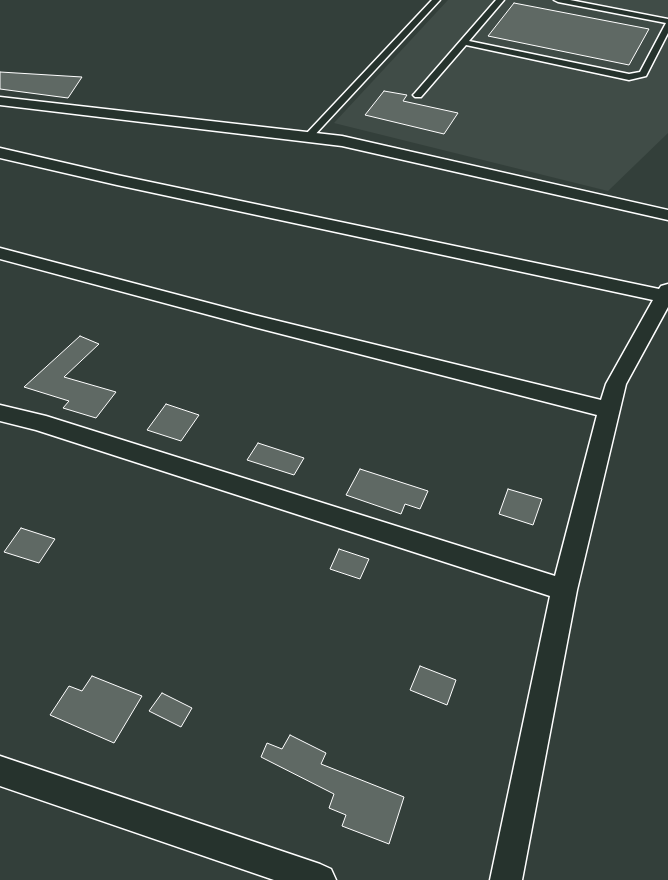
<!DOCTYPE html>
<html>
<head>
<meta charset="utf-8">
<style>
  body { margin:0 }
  canvas { display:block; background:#333f3a }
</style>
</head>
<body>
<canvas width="668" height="880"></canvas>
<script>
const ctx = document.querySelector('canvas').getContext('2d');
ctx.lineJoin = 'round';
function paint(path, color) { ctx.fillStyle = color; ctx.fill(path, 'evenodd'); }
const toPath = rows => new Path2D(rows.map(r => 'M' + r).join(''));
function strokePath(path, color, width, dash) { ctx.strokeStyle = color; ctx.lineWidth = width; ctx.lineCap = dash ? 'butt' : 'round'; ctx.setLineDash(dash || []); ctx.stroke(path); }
paint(toPath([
  [448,0,668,0,668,133,608,191,334,123]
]), '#404c47');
const building = toPath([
  [514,3,649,29,629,65,488,36,514,3],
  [0,72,82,77,68,98,0,89,0,72],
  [384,91,407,95,403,101,458,113,444,134,365,115,384,91],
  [80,336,99,344,64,377,116,392,96,418,63,408,69,401,24,387,80,336],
  [166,404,199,415,181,441,147,430,166,404],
  [258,443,304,458,294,475,247,460,258,443],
  [360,469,428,491,420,509,405,504,401,514,346,495,360,469],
  [508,489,542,499,533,525,499,514,508,489],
  [21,528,55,539,39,563,4,552,21,528],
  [339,549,369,559,360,579,330,569,339,549],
  [420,666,456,680,447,705,410,690,420,666],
  [92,676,142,696,114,743,50,715,69,686,82,691,92,676],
  [162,693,192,708,181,727,149,711,162,693],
  [290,735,326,753,321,764,404,797,389,844,342,826,346,815,329,808,334,794,261,757,267,743,282,749,290,735]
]);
paint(building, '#5f6964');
strokePath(building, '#fff', 1);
const service = toPath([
  [432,0,440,0,311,139,305,139,303,137,305,135,432,0],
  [496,0,504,0,469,41,629,74,640,72,666,23,558,2,554,0,570,0,668,19,668,33,646,76,629,80,466,45,421,97,415,97,413,95,415,93,496,0]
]);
const minor = toPath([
  [0,97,342,136,668,210,668,220,342,146,0,105,0,97],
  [0,148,117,175,659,289,661,286,668,284,668,307,626,384,577,590,522,880,490,880,550,596,36,430,0,421,0,405,46,416,555,576,597,415,254,327,0,259,0,248,254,315,601,400,606,384,653,300,117,185,0,158,0,148],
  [0,756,320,864,331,869,336,880,274,880,0,786,0,756]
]);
strokePath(service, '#fff', 3);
strokePath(minor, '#fff', 3);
paint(service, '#26332d');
paint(minor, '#26332d');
</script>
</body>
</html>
